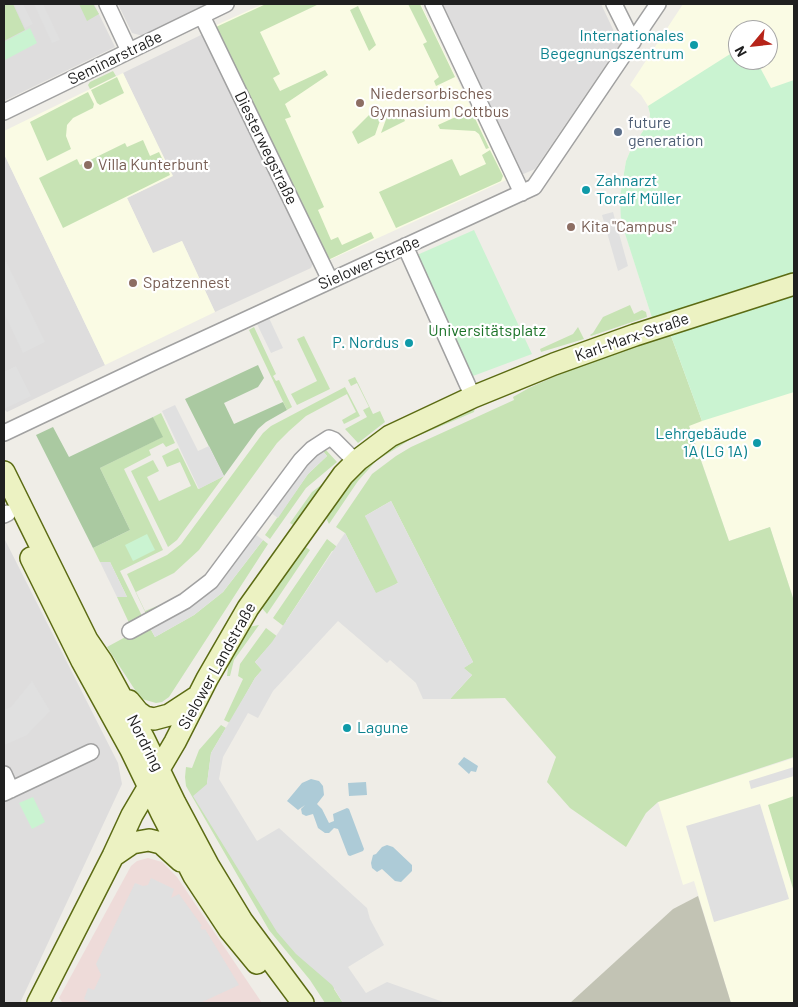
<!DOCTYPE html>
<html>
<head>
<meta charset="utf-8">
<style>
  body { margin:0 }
  #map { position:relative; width:798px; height:1007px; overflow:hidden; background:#efede7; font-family:Barlow,sans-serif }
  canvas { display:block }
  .frame { position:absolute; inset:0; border:5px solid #202020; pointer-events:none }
  .north { position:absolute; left:728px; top:20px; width:50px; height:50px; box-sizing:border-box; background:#fff; border:1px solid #a6a6a6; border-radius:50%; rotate:242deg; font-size:14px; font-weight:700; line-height:20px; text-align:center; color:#202020 }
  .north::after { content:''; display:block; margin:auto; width:18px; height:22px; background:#b62419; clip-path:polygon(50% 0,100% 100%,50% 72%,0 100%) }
</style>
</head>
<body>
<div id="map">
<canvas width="798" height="1007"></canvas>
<div class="frame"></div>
<div class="north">N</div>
</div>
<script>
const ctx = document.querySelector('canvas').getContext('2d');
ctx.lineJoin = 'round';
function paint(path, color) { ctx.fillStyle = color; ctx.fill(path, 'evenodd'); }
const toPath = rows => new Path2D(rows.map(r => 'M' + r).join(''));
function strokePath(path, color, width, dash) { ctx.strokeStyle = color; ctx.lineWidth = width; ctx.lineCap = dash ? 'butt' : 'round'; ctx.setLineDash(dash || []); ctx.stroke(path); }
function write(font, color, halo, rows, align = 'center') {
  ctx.font = font + ' Barlow,sans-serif'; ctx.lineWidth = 4.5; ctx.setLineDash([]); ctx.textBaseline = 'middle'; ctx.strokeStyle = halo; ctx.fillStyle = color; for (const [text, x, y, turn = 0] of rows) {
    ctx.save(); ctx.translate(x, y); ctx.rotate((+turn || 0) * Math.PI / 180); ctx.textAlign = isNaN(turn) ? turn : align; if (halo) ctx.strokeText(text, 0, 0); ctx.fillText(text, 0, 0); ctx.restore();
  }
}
paint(toPath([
  [4,4,94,4,115,47,4,101],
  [118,4,206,4,143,36,132,33],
  [440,4,601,4,620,44,535,169,521,175],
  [203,34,314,261,311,268,215,312,182,241,153,254,127,198,172,176,123,73],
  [4,154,105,365,7,412,4,409],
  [4,538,118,763,122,784,20,1003,4,1003]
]), '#dedddd');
paint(toPath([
  [148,858,162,862,177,877,262,1003,63,1003,59,998,131,866,137,861]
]), '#eedbd9');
paint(toPath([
  [263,4,421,4,506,180,325,262,214,26],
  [683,4,794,4,794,601,770,527,729,541,689,425,702,420,670,333,652,318,622,223,620,197,626,161,631,149,649,122,650,114,648,106,641,95,630,85],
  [738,30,768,30,768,60,738,60],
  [123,73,173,176,127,198,153,253,182,241,215,312,105,365,4,154,4,131],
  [794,758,794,1003,731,1003,694,881,683,885,658,802]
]), '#fafbe4');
paint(toPath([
  [698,896,731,1003,570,1003,673,909]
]), '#c2c3b4');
paint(toPath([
  [4,4,13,4,25,30,4,41],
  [79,4,93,4,99,14,87,21],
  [266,4,319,4,260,32,280,74,273,78,280,91,325,70,328,75,285,104,291,117,285,119,324,207,318,210,331,240,338,237,342,245,371,232,374,238,326,261,216,27],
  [408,4,420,4,455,77,436,86,434,81,439,77,423,44,427,42],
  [358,6,376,45,369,51,350,10],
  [113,71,116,76,90,89,88,85,90,82],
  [117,77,124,93,100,105,97,103,91,90],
  [88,92,94,104,93,108,73,118,67,125,66,136,71,149,47,161,30,122],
  [375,109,383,112,375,135,358,144,352,132],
  [471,110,489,148,486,149,479,134,475,131,440,129,438,125],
  [388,114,402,115,405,121,381,133],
  [143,140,150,156,159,152,170,175,63,228,39,178,77,159,80,165,125,143,127,147],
  [490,150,503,176,501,181,396,228,379,192,452,159,460,176,486,164,482,155],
  [630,305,634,314,642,310,646,312,647,317,591,336,590,335,593,333,603,317],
  [254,327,276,374,273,376,276,381,279,380,292,407,287,410,249,330],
  [578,327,584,339,541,352,540,349,573,334],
  [670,333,702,421,689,426,729,541,770,527,794,601,794,757,658,802,646,813,626,847,570,808,547,782,556,757,505,698,450,699,472,675,463,668,473,662,391,501,365,516,407,577,377,596,345,533,336,527,372,474,396,456,411,447,514,400,513,397,529,388,587,362],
  [304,336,330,389,297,405,291,394,317,381,297,339],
  [355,377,373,414,380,411,385,422,358,443,345,429,367,417,363,410,369,407,357,383,351,386,348,380],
  [345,387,360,416,344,424,342,420,356,412,347,394,306,416,289,431,277,443,199,550,174,573,136,592,145,611,157,606,159,610,147,616,127,574,167,555,181,544,263,433,271,426],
  [475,407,474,412,411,439,376,461,358,481,329,524,326,518,343,486,395,443],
  [161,413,175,443,166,447,163,443,149,450,151,455,124,469,163,550,120,571,143,618,130,625,117,597,127,597,110,562,100,562,93,548,130,530,100,468,162,437,153,417],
  [178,448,198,489,224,476,177,540,168,547,131,471,153,460,159,471,147,477,159,501,191,486,180,462,167,467,162,456],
  [322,450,326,450,337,462,306,488,270,539,265,535,308,474,327,456],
  [334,475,296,527,290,523,312,492],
  [327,539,336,546,338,550,332,551,286,621,286,628,273,618],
  [263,540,268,544,169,697,162,702,156,703,142,699,137,693,107,647,131,634,150,628,155,637,194,615,223,592],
  [304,546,310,550,267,614,261,607],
  [259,625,234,660,230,676,227,676,229,660,248,627],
  [266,628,282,640,272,643,255,662,262,670,255,678,230,723,224,720,243,679,238,676,240,664],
  [221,725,226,728,211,753,207,784,336,977,334,989,343,1003,325,1003,310,980,269,930,186,786,185,777,186,767,192,768,199,750],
  [794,796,794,892,768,805]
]), '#c7e3b4');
paint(toPath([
  [258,365,264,378,258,387,224,403,234,424,283,402,287,410,266,422,258,429,224,476,185,399],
  [153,417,163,437,100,468,130,530,93,548,36,435,53,427,69,457]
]), '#aac9a1');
paint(toPath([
  [30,28,37,43,5,60,4,42],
  [738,49,738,60,756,60,771,88,794,80,794,274,652,318,621,221,620,197,626,161,631,149,649,122,650,114,648,106],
  [474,230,532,354,473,376,417,255],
  [794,294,794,392,702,421,670,333],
  [147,534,155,550,133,561,125,545],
  [33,797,45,822,32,829,19,803]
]), '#caf3d1');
paint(toPath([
  [14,4,23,4,33,24,25,28],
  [34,4,43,4,60,40,52,43],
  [613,212,628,266,618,271,602,215],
  [4,257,45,342,23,353,4,313],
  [269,318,283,348,271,353,257,324],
  [16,366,31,396,4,409,4,372],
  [175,405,198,451,209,446,224,476,199,489,162,411],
  [322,450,327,456,308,474,278,518,271,513,301,469],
  [391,501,473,662,464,668,472,675,450,699,423,699,416,683,390,660,387,663,338,621,273,691,258,718,248,713,223,757,219,779,257,841,279,828,367,908,370,919,384,945,348,967,366,993,387,982,446,1003,343,1003,332,985,296,954,277,932,193,796,207,784,211,753,255,678,262,670,255,662,272,642,345,533,376,593,398,583,365,516],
  [255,534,263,540,223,592,194,615,155,637,150,628,189,607,216,586],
  [100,562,110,562,127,597,117,597],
  [32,681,50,711,27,735,4,745,4,710,11,707],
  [794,767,794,776,751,789,749,781],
  [760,804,789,899,714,922,686,826],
  [151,878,174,889,171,898,179,894,202,926,200,927,202,930,205,929,239,985,200,1003,92,1003,84,999,88,988,94,990,101,975,96,964,135,883,143,886,148,885]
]), '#e0e0e0');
paint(toPath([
  [464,757,478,766,476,772,471,771,469,774,458,764],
  [311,779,319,781,323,786,324,795,317,804,322,809,329,823,334,821,333,814,347,808,349,809,364,849,363,851,350,856,348,855,338,829,334,828,329,833,325,833,318,828,313,814,306,816,302,814,301,809,305,805,298,810,287,801,302,783],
  [366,782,367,795,349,796,348,783],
  [387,845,393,847,412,865,412,871,401,882,395,881,382,869,377,872,372,868,371,863,373,855,376,854,382,847]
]), '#adcbd7');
const street = toPath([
  [107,4,129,51],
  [433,4,522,193],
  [614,4,633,42],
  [202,16,330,280],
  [4,112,226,4],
  [405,246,473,397],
  [4,433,154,362,534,187,658,4],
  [4,515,8,513],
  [130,631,185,601,211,581,301,460,312,449,329,438,334,440,356,462],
  [4,774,11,790],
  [4,793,91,752]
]);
const secondary = toPath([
  [4,472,87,640,102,662,144,739,175,803,208,865,242,921,303,1003],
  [31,558,82,661,131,750,162,814,194,876,229,929,257,963],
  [129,701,138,712,145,717,154,719,169,715,195,698],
  [113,856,132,843,149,840,161,843,181,861],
  [38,1003,113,856,132,815,175,742,207,679,248,608,343,475,358,460,390,436,473,397,554,364,635,335,794,284]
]);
strokePath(street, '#a1a1a1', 18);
strokePath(secondary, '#5b6b13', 24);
strokePath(street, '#fff', 15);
strokePath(secondary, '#ecf2c2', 21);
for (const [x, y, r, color] of [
  [694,45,5,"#0f9aa8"],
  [360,103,5,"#8d6e63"],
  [618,132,5,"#5c6f8a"],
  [88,165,5,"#8d6e63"],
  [586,190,5,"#0f9aa8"],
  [571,227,5,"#8d6e63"],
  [133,283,5,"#8d6e63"],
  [409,343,5,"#0f9aa8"],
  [757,443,5,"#0f9aa8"],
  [347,728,5,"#0f9aa8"]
]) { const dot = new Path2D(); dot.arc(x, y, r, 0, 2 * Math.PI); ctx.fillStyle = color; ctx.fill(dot); strokePath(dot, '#fff', 2); }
write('16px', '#0d838f', '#fff', [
  ["Internationales",684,36],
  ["Begegnungszentrum",684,54],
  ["Zahnarzt",596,181,"left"],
  ["Toralf Müller",596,199,"left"],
  ["P. Nordus",399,343],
  ["Lehrgebäude",747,434],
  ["1A (LG 1A)",747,452],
  ["Lagune",357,728,"left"]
], 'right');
write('16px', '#202020', '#fff', [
  ["Seminarstraße",115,58,-26],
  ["Diesterwegstraße",266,148,64],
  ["Sielower Straße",369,263,-24],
  ["Karl-Marx-Straße",632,337,-19],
  ["Sielower Landstraße",217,666,-61],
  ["Nordring",145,743,63]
]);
write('16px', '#785e54', '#fff', [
  ["Niedersorbisches",370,94],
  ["Gymnasium Cottbus",370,112],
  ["Villa Kunterbunt",98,165],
  ["Kita \"Campus\"",581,227],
  ["Spatzennest",143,283]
], 'left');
write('16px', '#4e5e75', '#fff', [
  ["future",628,123],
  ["generation",628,141]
], 'left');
write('16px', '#1a7227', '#fff', [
  ["Universitätsplatz",487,331]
]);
</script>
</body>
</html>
